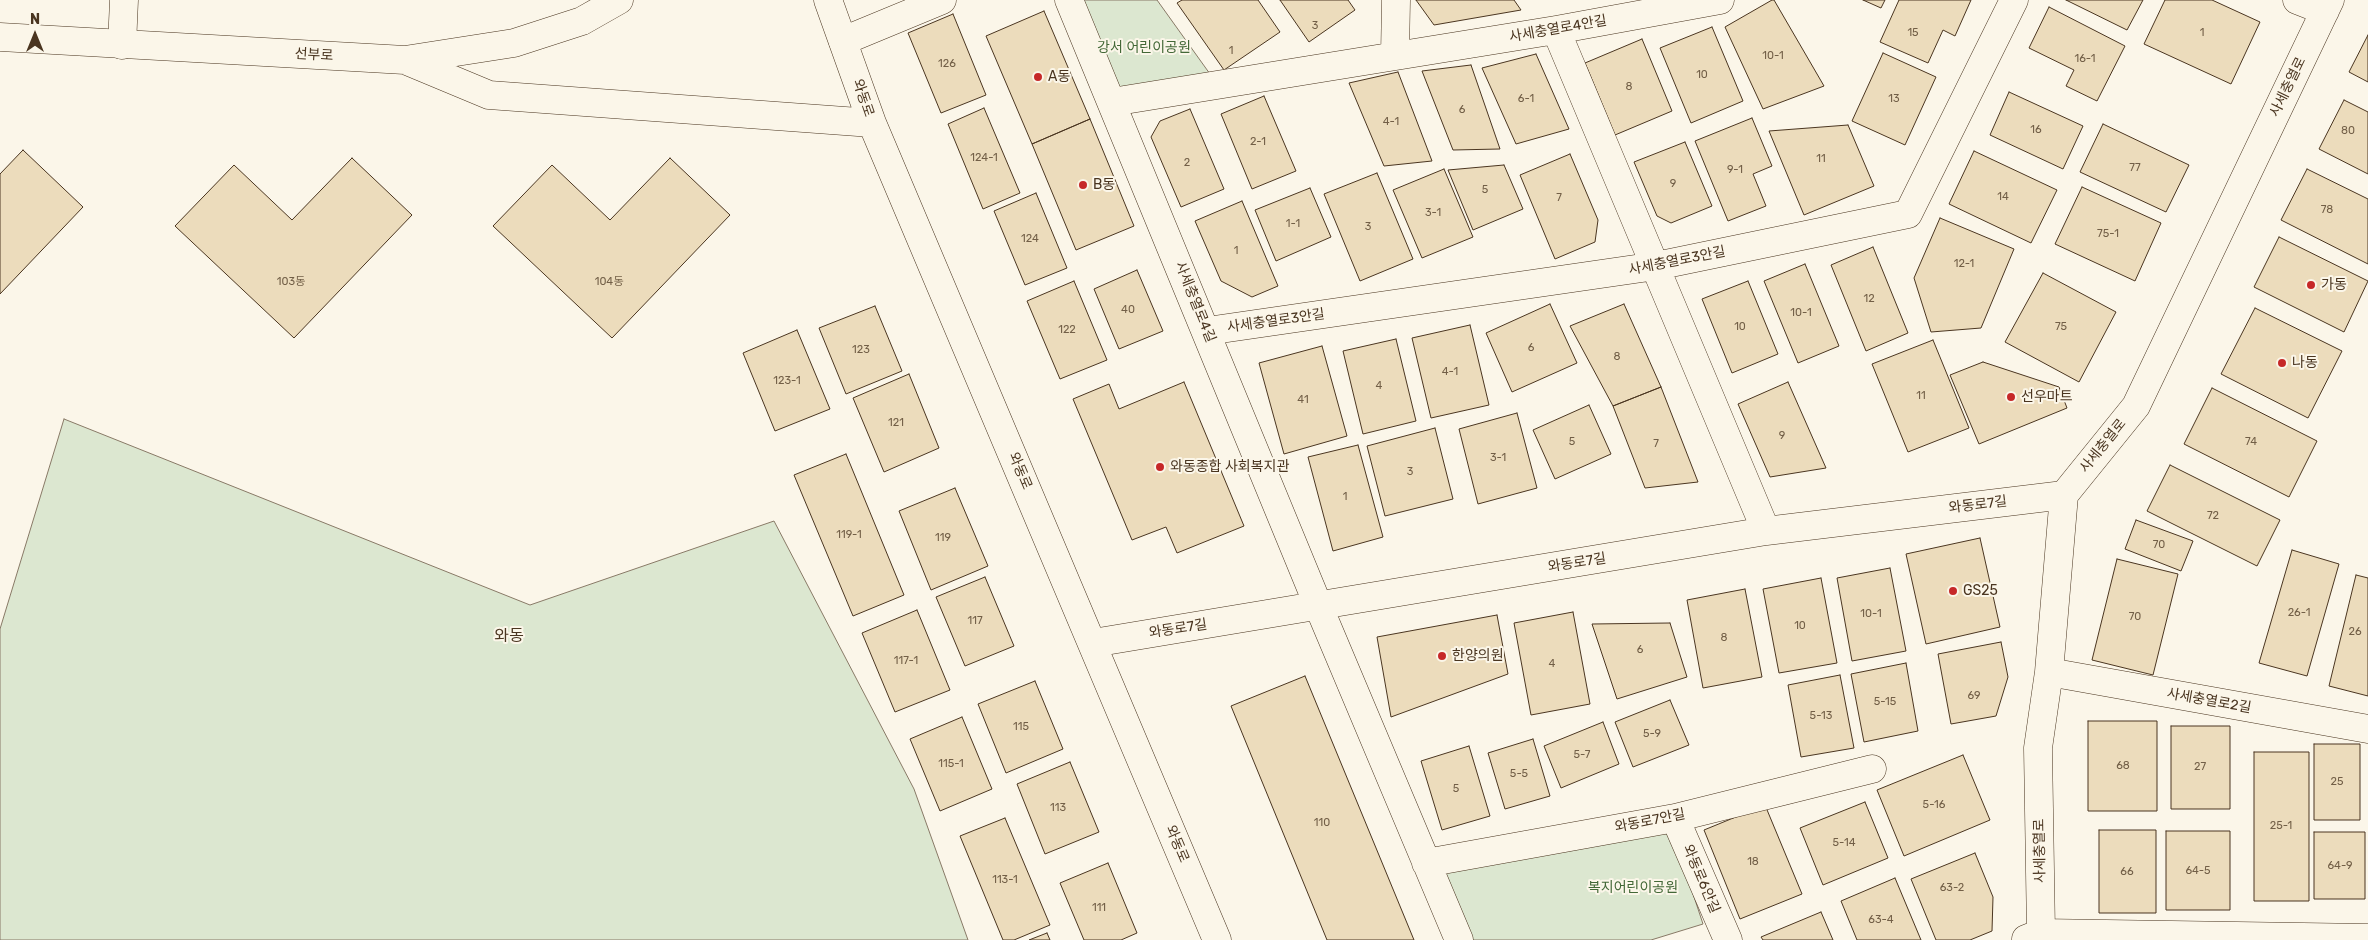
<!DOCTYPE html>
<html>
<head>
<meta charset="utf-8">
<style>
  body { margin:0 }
  #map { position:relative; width:2368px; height:940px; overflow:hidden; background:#fbf6e9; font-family:Rubik,sans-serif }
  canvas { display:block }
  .north { position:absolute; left:10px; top:10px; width:50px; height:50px; -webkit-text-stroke:4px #fbf6e9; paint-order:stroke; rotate:0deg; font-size:14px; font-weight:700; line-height:20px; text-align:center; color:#4a3520 }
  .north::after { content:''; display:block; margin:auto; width:18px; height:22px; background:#4a3520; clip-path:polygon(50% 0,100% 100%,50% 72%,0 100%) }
</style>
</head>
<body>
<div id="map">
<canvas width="2368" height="940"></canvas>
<div class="north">N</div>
</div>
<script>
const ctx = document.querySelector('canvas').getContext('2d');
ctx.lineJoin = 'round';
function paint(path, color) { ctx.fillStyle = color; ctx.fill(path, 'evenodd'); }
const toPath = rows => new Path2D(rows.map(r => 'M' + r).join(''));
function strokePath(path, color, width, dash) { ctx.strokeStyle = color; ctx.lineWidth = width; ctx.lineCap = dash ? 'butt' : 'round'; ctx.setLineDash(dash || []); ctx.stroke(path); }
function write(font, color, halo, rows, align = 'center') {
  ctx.font = font + ' Rubik,"Noto Sans KR",sans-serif'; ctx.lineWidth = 4; ctx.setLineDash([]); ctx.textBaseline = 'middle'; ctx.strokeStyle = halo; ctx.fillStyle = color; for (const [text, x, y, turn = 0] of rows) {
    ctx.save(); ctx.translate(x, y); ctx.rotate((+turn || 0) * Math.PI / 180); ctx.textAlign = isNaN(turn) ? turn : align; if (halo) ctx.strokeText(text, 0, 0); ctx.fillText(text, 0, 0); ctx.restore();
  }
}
const green = toPath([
  [1081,0,1157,0,1210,74,1121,92,1081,0],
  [64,419,530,605,774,521,914,789,968,940,0,940,0,629,64,419],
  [1671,827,1703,924,1651,940,1469,940,1438,874,1671,827]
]);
paint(green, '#dce7d0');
strokePath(green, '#887966', 1);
const building = toPath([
  [1182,0,1258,0,1280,32,1224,70,1177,3,1182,0],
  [1280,0,1348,0,1355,10,1309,42,1280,0],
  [1416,0,1514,0,1521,10,1434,25,1416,0],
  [1772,0,1774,0,1824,86,1763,109,1725,27,1772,0],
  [1863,0,1885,0,1881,8,1863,0],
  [1899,0,1971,0,1955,36,1943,30,1928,63,1880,42,1899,0],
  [2066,0,2143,0,2127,30,2066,0],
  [2165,0,2212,0,2260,22,2231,84,2144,44,2165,0],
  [2049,7,2125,46,2097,101,2066,86,2074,70,2029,48,2049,7],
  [1044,11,1090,119,1032,144,986,36,1044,11],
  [953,14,986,95,941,113,908,33,953,14],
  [1712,27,1743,101,1691,123,1660,48,1712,27],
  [2368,35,2368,82,2349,72,2368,35],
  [1642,39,1672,111,1615,135,1585,63,1642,39],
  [1883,53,1936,77,1905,145,1852,121,1883,53],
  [1536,54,1569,129,1516,144,1482,68,1536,54],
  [1471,65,1500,149,1453,150,1422,71,1471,65],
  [1398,72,1432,161,1384,166,1349,83,1398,72],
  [2009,92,2083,126,2063,169,1990,135,2009,92],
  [1264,96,1296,171,1252,189,1221,114,1264,96],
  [2344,100,2368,112,2368,174,2319,149,2344,100],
  [984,108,1020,193,983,209,948,124,984,108],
  [1190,109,1224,189,1181,207,1151,137,1160,121,1190,109],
  [1752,118,1772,166,1753,174,1766,206,1728,221,1695,141,1752,118],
  [1090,119,1134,226,1076,250,1032,144,1090,119],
  [2103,124,2189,165,2166,212,2080,172,2103,124],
  [1848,125,1874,186,1804,215,1769,131,1848,125],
  [1685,142,1712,206,1671,223,1657,216,1634,162,1685,142],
  [23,150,83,207,0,294,0,174,23,150],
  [1974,151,2057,190,2031,243,1949,204,1974,151],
  [1570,154,1598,220,1595,242,1555,259,1520,175,1570,154],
  [352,158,412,215,294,338,175,226,234,165,292,220,352,158],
  [670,158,730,215,612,338,493,226,552,165,610,220,670,158],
  [1504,165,1523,209,1473,230,1448,170,1504,165],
  [1444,169,1473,237,1422,258,1393,190,1444,169],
  [2307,169,2368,199,2368,264,2281,220,2307,169],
  [1377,173,1413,259,1360,281,1324,194,1377,173],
  [2082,187,2161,223,2135,281,2055,244,2082,187],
  [1310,188,1331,237,1276,261,1255,210,1310,188],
  [1036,193,1067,268,1025,285,994,211,1036,193],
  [1242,201,1278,286,1252,297,1221,281,1195,221,1242,201],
  [1940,218,2014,249,1981,328,1931,332,1914,278,1940,218],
  [2279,237,2368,281,2344,332,2254,287,2279,237],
  [1873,247,1908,333,1866,351,1831,265,1873,247],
  [1805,264,1839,346,1798,363,1764,281,1805,264],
  [1137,270,1163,331,1119,349,1094,289,1137,270],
  [2043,273,2116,312,2079,382,2005,342,2043,273],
  [1074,281,1107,360,1060,379,1027,301,1074,281],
  [1748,281,1778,354,1732,373,1702,299,1748,281],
  [1550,304,1577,363,1512,392,1486,333,1550,304],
  [1624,304,1661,387,1613,406,1570,326,1624,304],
  [875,306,902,371,846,394,819,328,875,306],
  [2255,308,2342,351,2308,418,2221,374,2255,308],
  [1470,325,1489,405,1431,418,1412,338,1470,325],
  [797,330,830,409,775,431,743,353,797,330],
  [1396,339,1416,421,1363,434,1343,351,1396,339],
  [1933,340,1969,428,1908,452,1872,364,1933,340],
  [1322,346,1347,436,1284,454,1259,363,1322,346],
  [1983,362,2059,387,2067,408,1979,444,1950,375,1983,362],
  [909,374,939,448,884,472,853,398,909,374],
  [1184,382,1244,526,1177,553,1166,527,1132,540,1073,399,1109,384,1119,409,1184,382],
  [1788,382,1826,468,1770,477,1738,404,1788,382],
  [1661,387,1698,482,1645,488,1613,406,1661,387],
  [2212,388,2317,441,2289,497,2184,444,2212,388],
  [1589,405,1611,454,1555,479,1533,430,1589,405],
  [1517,413,1537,488,1478,504,1459,429,1517,413],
  [1435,428,1453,499,1385,516,1367,446,1435,428],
  [1358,445,1383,537,1333,551,1308,457,1358,445],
  [846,454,904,595,853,616,794,475,846,454],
  [2170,465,2280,520,2257,566,2147,511,2170,465],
  [955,488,988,566,931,590,899,511,955,488],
  [2136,520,2193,541,2181,571,2125,549,2136,520],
  [1980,538,2000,627,1926,644,1906,554,1980,538],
  [2292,550,2339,564,2307,676,2259,663,2292,550],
  [2117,559,2178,574,2153,675,2092,660,2117,559],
  [1890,568,1906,651,1852,661,1837,578,1890,568],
  [2356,575,2368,578,2368,696,2329,686,2356,575],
  [985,577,1014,646,965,666,936,597,985,577],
  [1821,578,1837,663,1779,673,1763,589,1821,578],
  [1745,589,1762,677,1703,688,1687,600,1745,589],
  [917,610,950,690,895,712,862,633,917,610],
  [1573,612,1590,704,1531,715,1514,623,1573,612],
  [1497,615,1508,674,1391,717,1377,637,1497,615],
  [1670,623,1687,677,1617,699,1592,624,1670,623],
  [2001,642,2008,677,1996,716,1951,724,1938,654,2001,642],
  [1906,663,1918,731,1864,742,1851,674,1906,663],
  [1840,675,1854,748,1801,757,1788,685,1840,675],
  [1305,676,1414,940,1327,940,1231,706,1305,676],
  [1035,681,1063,749,1006,773,978,704,1035,681],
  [1670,700,1689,745,1633,767,1615,722,1670,700],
  [962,717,992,789,940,811,910,739,962,717],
  [2088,721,2157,721,2157,811,2088,811,2088,721],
  [1603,722,1619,764,1561,788,1544,746,1603,722],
  [2171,726,2230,726,2230,809,2171,809,2171,726],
  [1533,739,1550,796,1505,809,1488,753,1533,739],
  [2314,744,2360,744,2360,820,2314,820,2314,744],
  [1469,746,1490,816,1442,830,1421,761,1469,746],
  [2254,752,2309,752,2309,901,2254,901,2254,752],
  [1963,755,1990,820,1904,856,1877,790,1963,755],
  [1070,762,1099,832,1045,854,1017,784,1070,762],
  [1865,802,1888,858,1823,885,1800,828,1865,802],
  [1765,805,1802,894,1740,919,1704,830,1765,805],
  [1005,818,1050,925,1014,940,1003,940,960,836,1005,818],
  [2099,830,2156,830,2156,913,2099,913,2099,830],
  [2166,831,2230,831,2230,910,2166,910,2166,831],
  [2314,832,2365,832,2365,899,2314,899,2314,832],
  [1975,853,1993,897,1992,931,1970,940,1936,940,1911,879,1975,853],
  [1108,863,1137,933,1121,940,1084,940,1060,883,1108,863],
  [1895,878,1921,940,1857,940,1841,901,1895,878],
  [1821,912,1833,940,1763,940,1761,937,1821,912],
  [1047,933,1050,940,1029,940,1047,933]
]);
paint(building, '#ecdcbc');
strokePath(building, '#4a3520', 1);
const minor = toPath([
  [1069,0,1318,605,1459,940],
  [2297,0,2325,11],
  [1556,30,1766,531],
  [843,41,942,0],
  [122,45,124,0],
  [1395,55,1396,0],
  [1112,102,1556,30,1720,0],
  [1207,331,1656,266,1908,214,2014,0],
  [1093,643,1766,531,2064,495],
  [2049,672,2368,729],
  [1675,818,1728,940],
  [1426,863,1675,818,1872,769],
  [2026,939,2041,933,2368,938],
  [2043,940,2041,933,2038,748,2049,672,2064,495,2136,406,2330,0]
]);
const major = toPath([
  [828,0,872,123,1217,940],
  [0,37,405,60,514,43,582,21,619,0],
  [405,60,489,95,872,123]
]);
strokePath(minor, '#4a3520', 29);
strokePath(major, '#4a3520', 29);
strokePath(minor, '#fbf6e9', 28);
strokePath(major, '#fbf6e9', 28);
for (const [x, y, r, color] of [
  [1038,77,5,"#c62828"],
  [1083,185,5,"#c62828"],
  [2311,285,5,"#c62828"],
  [2282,363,5,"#c62828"],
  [2011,397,5,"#c62828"],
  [1160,467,5,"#c62828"],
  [1953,591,5,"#c62828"],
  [1442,656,5,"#c62828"]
]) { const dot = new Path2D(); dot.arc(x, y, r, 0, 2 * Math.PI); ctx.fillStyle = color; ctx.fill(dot); strokePath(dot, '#fbf6e9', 2); }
write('11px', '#725f47', null, [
  ["3",1315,26],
  ["15",1913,33],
  ["1",2202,33],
  ["1",1231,51],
  ["10-1",1773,56],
  ["16-1",2085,59],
  ["126",947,64],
  ["10",1702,75],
  ["8",1629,87],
  ["6-1",1526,99],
  ["13",1894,99],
  ["6",1462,110],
  ["4-1",1391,122],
  ["16",2036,130],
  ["80",2348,131],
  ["2-1",1258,142],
  ["124-1",984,158],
  ["11",1821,159],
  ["2",1187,163],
  ["77",2135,168],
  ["9-1",1735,170],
  ["9",1673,184],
  ["5",1485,190],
  ["14",2003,197],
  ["7",1559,198],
  ["78",2327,210],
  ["3-1",1433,213],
  ["1-1",1293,224],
  ["3",1368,227],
  ["75-1",2108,234],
  ["124",1030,239],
  ["1",1236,251],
  ["12-1",1964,264],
  ["103동",291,282],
  ["104동",609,282],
  ["12",1869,299],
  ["40",1128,310],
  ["10-1",1801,313],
  ["10",1740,327],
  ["75",2061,327],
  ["122",1067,330],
  ["6",1531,348],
  ["123",861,350],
  ["8",1617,357],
  ["4-1",1450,372],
  ["123-1",787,381],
  ["4",1379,386],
  ["11",1921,396],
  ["41",1303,400],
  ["121",896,423],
  ["9",1782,436],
  ["5",1572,442],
  ["74",2251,442],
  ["7",1656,444],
  ["3-1",1498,458],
  ["3",1410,472],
  ["1",1345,497],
  ["72",2213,516],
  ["119-1",849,535],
  ["119",943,538],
  ["70",2159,545],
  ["26-1",2299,613],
  ["10-1",1871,614],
  ["70",2135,617],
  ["117",975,621],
  ["10",1800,626],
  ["26",2355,632],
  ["8",1724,638],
  ["6",1640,650],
  ["117-1",906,661],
  ["4",1552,664],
  ["69",1974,696],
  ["5-15",1885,702],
  ["5-13",1821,716],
  ["115",1021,727],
  ["5-9",1652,734],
  ["5-7",1582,755],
  ["115-1",951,764],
  ["68",2123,766],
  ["27",2200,767],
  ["5-5",1519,774],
  ["25",2337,782],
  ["5",1456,789],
  ["5-16",1934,805],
  ["113",1058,808],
  ["110",1322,823],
  ["25-1",2281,826],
  ["5-14",1844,843],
  ["18",1753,862],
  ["64-9",2340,866],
  ["64-5",2198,871],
  ["66",2127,872],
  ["113-1",1005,880],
  ["63-2",1952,888],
  ["111",1099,908],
  ["63-4",1881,920]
]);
write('14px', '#4a3520', '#fbf6e9', [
  ["사세충열로4안길",1558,29,-10],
  ["선부로",314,55,3],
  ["사세충열로",2288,87,-64],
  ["와동로",863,98,71],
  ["사세충열로3안길",1677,261,-11],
  ["사세충열로4길",1195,302,68],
  ["사세충열로3안길",1276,321,-8],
  ["사세충열로",2103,446,-51],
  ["와동로",1020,471,67],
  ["와동로7길",1978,505,-7],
  ["와동로7길",1577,563,-9],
  ["와동로7길",1178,629,-9],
  ["사세충열로2길",2209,701,10],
  ["와동로7안길",1650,821,-11],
  ["와동로",1177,844,67],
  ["사세충열로",2040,851,-91],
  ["와동로6안길",1701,879,67]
]);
write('14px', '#436837', '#fbf6e9', [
  ["강서 어린이공원",1144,48],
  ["복지어린이공원",1633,888]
]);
write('14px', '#4a3520', '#fbf6e9', [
  ["A동",1048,77],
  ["B동",1093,185],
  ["가동",2321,285],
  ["나동",2292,363],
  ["선우마트",2021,397],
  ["와동종합 사회복지관",1170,467],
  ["GS25",1963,591],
  ["한양의원",1452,656]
], 'left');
write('16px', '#4a3520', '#fbf6e9', [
  ["와동",509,636]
]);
</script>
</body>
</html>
